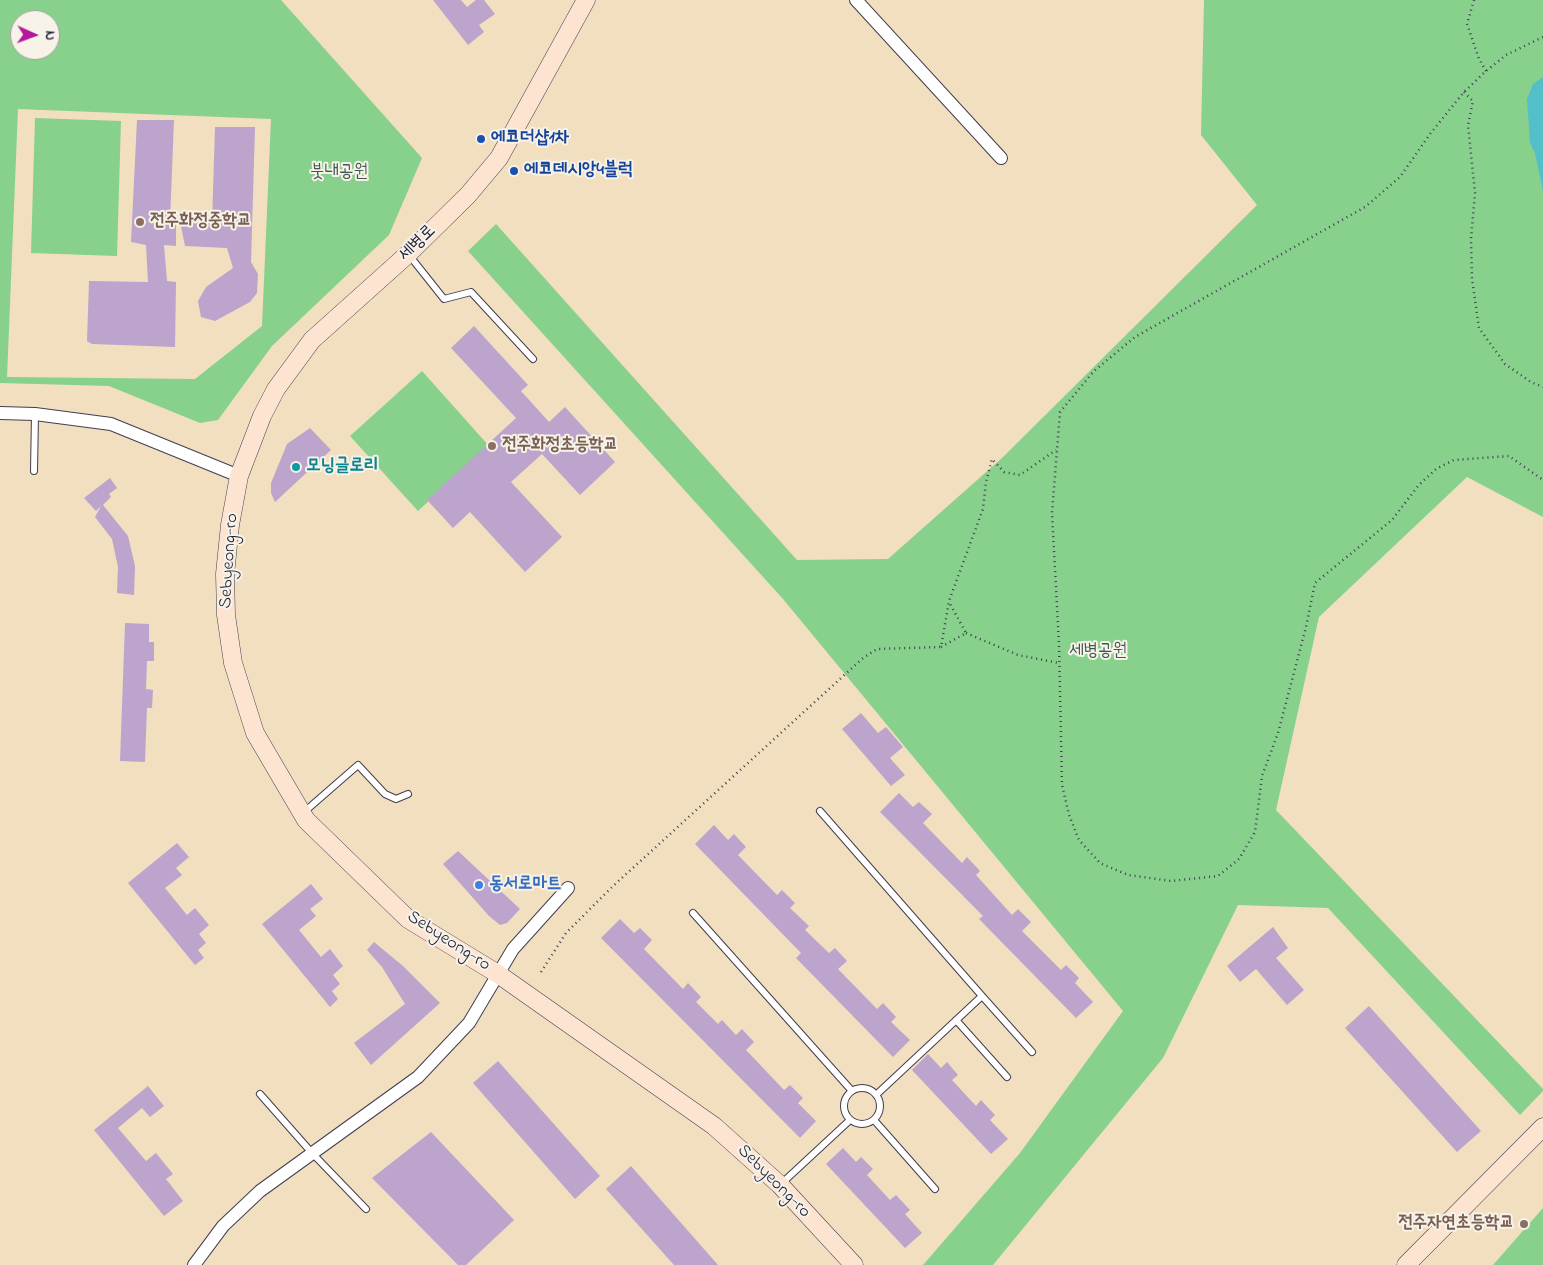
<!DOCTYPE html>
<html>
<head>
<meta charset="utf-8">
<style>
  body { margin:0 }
  #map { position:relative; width:1543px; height:1265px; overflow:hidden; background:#f1dfc0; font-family:"Indie Flower",sans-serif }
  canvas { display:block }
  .north { position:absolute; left:10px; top:10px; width:50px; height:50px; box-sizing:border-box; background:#f7f3e8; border:1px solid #a29fa3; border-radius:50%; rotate:92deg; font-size:14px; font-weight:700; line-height:20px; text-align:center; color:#22223b }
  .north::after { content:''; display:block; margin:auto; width:18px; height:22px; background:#b5179e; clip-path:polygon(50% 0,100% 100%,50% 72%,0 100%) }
</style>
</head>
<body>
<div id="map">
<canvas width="1543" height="1265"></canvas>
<div class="north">N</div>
</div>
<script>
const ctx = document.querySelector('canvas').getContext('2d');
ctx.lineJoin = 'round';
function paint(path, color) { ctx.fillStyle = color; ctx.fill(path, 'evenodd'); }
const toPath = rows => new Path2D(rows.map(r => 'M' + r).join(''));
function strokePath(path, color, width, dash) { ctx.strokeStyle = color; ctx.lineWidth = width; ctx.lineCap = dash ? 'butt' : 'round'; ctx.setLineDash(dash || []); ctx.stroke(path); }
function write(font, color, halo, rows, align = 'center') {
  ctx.font = font + ' "Indie Flower","Poor Story",sans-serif'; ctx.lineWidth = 4; ctx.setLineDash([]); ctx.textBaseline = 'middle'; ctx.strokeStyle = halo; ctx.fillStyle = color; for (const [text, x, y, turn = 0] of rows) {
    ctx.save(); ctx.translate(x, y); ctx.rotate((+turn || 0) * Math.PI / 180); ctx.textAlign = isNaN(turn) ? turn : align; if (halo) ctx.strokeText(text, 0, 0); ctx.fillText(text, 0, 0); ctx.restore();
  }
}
paint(toPath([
  [0,0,281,0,422,158,389,235,272,346,218,420,200,423,109,386,0,383],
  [20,20,50,20,50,50,20,50],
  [18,109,271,119,262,326,195,379,7,377],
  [1204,0,1543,0,1543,517,1467,477,1319,617,1276,810,1543,1089,1543,1091,1520,1115,1328,908,1238,905,1163,1058,993,1265,923,1265,1020,1153,1123,1011,783,599,468,251,496,224,797,560,888,559,1002,458,1257,205,1201,135],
  [35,118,121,121,117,256,31,253],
  [422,371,489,446,418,511,350,436],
  [1543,1208,1543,1265,1493,1265]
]), '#87d18d');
paint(toPath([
  [1543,77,1543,191,1535,153,1530,143,1527,99,1533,84]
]), '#52bfc9');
paint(toPath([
  [433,0,461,0,467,7,476,0,484,0,495,14,479,25,484,32,468,45],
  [137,120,174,120,170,221,176,221,176,246,164,245,167,281,176,282,175,347,92,344,87,341,89,281,148,282,146,245,131,242],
  [215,127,255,127,251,262,258,274,257,293,250,302,215,321,201,317,198,301,206,287,233,268,227,248,185,246,180,222,212,223],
  [474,326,528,385,521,391,549,422,565,407,615,462,580,495,542,454,511,482,562,537,525,572,470,512,453,528,427,500,516,418,451,348],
  [310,428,331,450,275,502,271,493,271,483,287,444],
  [110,478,117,488,109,494,111,497,103,505,128,536,135,566,134,595,117,593,118,567,112,539,95,517,101,506,96,511,84,498],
  [125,623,149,624,149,642,154,642,154,661,147,661,146,689,153,690,152,708,147,708,145,762,120,761],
  [861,713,878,733,886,727,903,747,890,758,905,775,891,786,842,729],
  [899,793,913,807,919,802,932,814,923,823,962,863,967,857,980,871,976,875,1012,915,1018,909,1031,922,1022,931,1061,970,1066,965,1079,978,1075,983,1093,1002,1076,1018,979,919,983,916,880,812],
  [714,825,728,840,734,834,746,847,738,855,777,895,782,890,795,903,790,908,809,926,805,930,829,953,835,948,847,961,838,969,877,1009,883,1003,896,1017,891,1022,910,1040,893,1057,796,958,801,953,695,844],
  [177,843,189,857,176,868,182,875,165,888,187,915,195,908,209,925,199,934,206,943,198,950,204,958,195,965,128,883],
  [458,851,520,909,507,923,500,925,489,916,443,864],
  [311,884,323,899,310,909,316,916,299,930,321,957,330,949,343,966,333,975,340,984,332,991,338,999,330,1007,262,924],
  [620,919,634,933,640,928,652,940,644,949,683,989,688,983,701,997,696,1002,718,1024,722,1020,736,1035,742,1029,754,1042,746,1050,784,1090,790,1085,803,1098,798,1103,816,1121,800,1138,601,938],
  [1273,927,1288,948,1276,958,1304,990,1287,1005,1256,969,1240,982,1227,966],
  [374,942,403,966,440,1003,371,1065,354,1043,405,1004,382,967,367,950],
  [1369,1006,1481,1131,1457,1152,1345,1028],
  [928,1054,941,1068,947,1062,958,1075,952,1080,976,1106,981,1100,995,1115,990,1120,1008,1139,991,1154,912,1070],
  [498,1061,600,1176,575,1199,473,1083],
  [148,1086,164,1106,150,1117,142,1108,118,1128,146,1161,156,1153,173,1174,166,1179,183,1201,164,1216,94,1130],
  [431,1132,514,1220,466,1265,458,1265,372,1178],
  [843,1148,856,1162,861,1157,873,1169,867,1175,890,1200,896,1195,910,1210,905,1214,922,1233,905,1248,826,1164],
  [631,1166,718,1265,674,1265,606,1189]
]), '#bca4cd');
const lane = toPath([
  [409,255,444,299,471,292,533,359],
  [34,471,35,414],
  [820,811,982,996,876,1095],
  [303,813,358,765,385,794,396,799,408,794],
  [693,913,852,1091],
  [982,996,1032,1052],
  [956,1020,1007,1077],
  '844 1106a18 18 0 1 1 36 0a18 18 0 1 1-36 0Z',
  [260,1094,312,1153,366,1209],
  [874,1120,935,1189],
  [781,1184,850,1120]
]);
const street = toPath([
  [856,0,1001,158],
  [0,413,35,414,111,424,239,476],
  [194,1265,223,1226,260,1191,418,1077,469,1023,513,949,568,888]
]);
const secondary = toPath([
  [586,0,499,158,468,195,408,254,312,340,276,389,262,416,239,476,230,525,225,574,226,615,233,663,255,733,306,820,408,919,498,974,714,1126,780,1185,854,1265],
  [1406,1265,1543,1127]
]);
strokePath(lane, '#413e4f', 8);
strokePath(street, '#413e4f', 14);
strokePath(secondary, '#413e4f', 19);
strokePath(toPath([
  [1474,0,1467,24,1479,59,1486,71],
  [1543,37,1506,55,1486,71,1464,92,1430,134,1400,177,1365,207,1135,337,1094,371,1060,412,1052,513,1059,644,1062,785,1069,815,1079,840,1100,863,1128,875,1171,881,1218,876,1239,859,1255,832,1262,776,1278,733,1306,627,1315,583,1392,520,1418,486,1436,469,1454,460,1509,456,1543,480],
  [1464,92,1473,101,1468,125,1475,193,1471,239,1472,279,1479,328,1505,364,1531,382,1543,387],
  [966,633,1018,655,1059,663],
  [941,647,966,633,949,602],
  [541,972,566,933,612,887,863,658,877,649,941,647,949,601,983,509,986,482,992,459,1004,472,1020,475,1056,450]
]), '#413e4f', 2.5, [1, 4]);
strokePath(lane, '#fff', 6);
strokePath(street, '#fff', 12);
strokePath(secondary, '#fde4d1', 18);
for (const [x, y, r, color] of [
  [481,139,5,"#1a4fb4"],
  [514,171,5,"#1a4fb4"],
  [140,222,5,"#8d6e63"],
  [492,446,5,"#8d6e63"],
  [296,467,5,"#0f9aa8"],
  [479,885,5,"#3f7fe0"],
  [1524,1224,5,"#8d6e63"]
]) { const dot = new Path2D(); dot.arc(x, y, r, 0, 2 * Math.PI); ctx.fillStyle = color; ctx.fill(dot); strokePath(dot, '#f7f3e8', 2); }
write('bold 18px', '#164399', '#f7f3e8', [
  ["에코더샵1차",491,139],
  ["에코데시앙4블럭",524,171]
], 'left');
write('18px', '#405754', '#f7f3e8', [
  ["붓내공원",339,173],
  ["세병공원",1098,652]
]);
write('bold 18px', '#785e54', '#f7f3e8', [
  ["전주화정중학교",150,222],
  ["전주화정초등학교",502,446],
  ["전주자연초등학교",1514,1224,"right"]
], 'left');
write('18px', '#22223b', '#f7f3e8', [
  ["세병로",418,244,-44],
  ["Sebyeong-ro",230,561,-86],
  ["Sebyeong-ro",448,942,33],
  ["Sebyeong-ro",773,1182,45]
]);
write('bold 18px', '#0d838f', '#f7f3e8', [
  ["모닝글로리",306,467]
], 'left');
write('bold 18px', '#366cbe', '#f7f3e8', [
  ["동서로마트",489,885]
], 'left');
</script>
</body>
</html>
